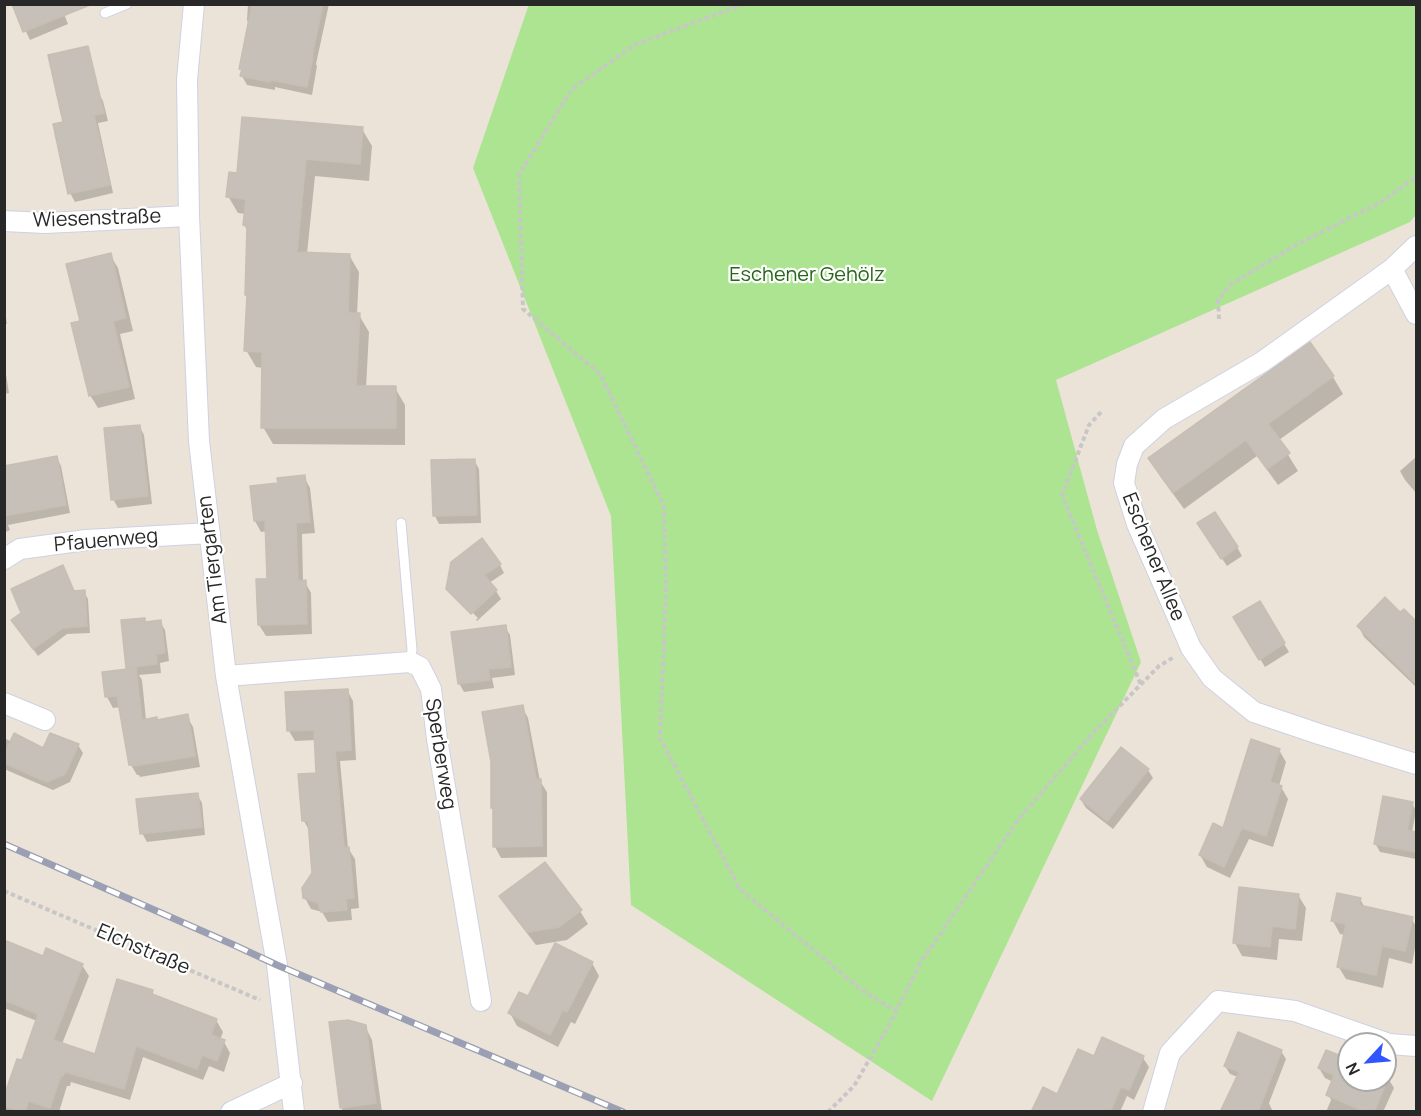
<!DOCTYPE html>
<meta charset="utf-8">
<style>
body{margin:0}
#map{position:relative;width:1421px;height:1116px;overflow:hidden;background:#ebe3d8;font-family:Manrope,sans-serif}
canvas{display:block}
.frame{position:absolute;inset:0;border:6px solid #282828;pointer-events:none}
.north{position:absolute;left:1337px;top:1032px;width:60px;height:60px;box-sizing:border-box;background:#fff;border:2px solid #a9a9a9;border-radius:50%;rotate:244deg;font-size:16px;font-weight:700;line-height:24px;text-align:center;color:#282828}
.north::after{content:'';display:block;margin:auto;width:21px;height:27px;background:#3155ff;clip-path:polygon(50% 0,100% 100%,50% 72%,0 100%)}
</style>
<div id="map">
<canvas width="1421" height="1116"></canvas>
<div class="frame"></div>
<div class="north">N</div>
</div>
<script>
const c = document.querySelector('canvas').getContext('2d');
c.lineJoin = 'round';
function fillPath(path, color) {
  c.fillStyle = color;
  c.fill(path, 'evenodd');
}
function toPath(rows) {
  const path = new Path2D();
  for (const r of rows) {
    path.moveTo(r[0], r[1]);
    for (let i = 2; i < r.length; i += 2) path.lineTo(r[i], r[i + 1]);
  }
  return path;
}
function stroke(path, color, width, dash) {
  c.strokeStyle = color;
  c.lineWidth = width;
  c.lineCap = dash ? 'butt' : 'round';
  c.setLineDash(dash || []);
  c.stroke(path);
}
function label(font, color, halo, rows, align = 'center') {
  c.font = font + ' Manrope,sans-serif';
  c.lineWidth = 4.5;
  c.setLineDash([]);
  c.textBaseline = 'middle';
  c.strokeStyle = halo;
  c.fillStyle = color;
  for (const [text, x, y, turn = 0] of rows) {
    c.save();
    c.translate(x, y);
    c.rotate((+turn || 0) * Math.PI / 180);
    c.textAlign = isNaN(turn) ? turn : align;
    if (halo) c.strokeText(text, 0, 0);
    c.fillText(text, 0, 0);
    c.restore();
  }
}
fillPath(toPath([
 [529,4,1416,5,1416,215,1410,222,1056,380,1097,530,1141,662,932,1101,631,905,611,516,473,168]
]), '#ade492');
fillPath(toPath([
 [13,4,60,4,68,24,30,40],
 [248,4,329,4,316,64,317,66,312,95,275,87,275,90,247,85,242,76,243,72,241,68,249,25,247,20],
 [98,92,103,101,108,121,98,123,113,193,75,202,70,193,65,123],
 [362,129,372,146,369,181,315,176,307,254,349,255,359,272,357,315,359,315,369,332,366,388,395,388,405,405,405,445,273,444,263,427,263,368,256,367,246,350,249,298,247,294,248,231,244,225,246,214,238,213,228,196,238,174],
 [110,255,118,268,133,331,120,334,135,399,98,408,90,395,82,322],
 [4,304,7,324,4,324],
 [1310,344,1333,377,1343,394,1279,440,1298,471,1278,485,1257,456,1184,509,1160,476,1150,459],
 [4,362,9,393,4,394],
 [139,426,144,435,152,504,118,508,113,499],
 [1416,457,1416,493,1405,480,1400,471],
 [57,458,61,466,70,513,8,525,10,530,4,533,4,467],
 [474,460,479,469,481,523,439,524,435,516],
 [304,477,310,488,315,533,302,534,303,582,305,582,311,593,312,634,266,636,259,625,268,580,267,531,261,532,255,521,279,484],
 [1204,532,1237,547,1242,556,1227,566],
 [500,565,504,573,489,583,496,591,501,599,477,621,453,598,476,620,478,618,451,591,451,594,448,589],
 [74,592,84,592,88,599,90,633,67,634,38,656,17,627,23,614],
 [1259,603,1289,652,1265,667,1235,618],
 [1400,614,1415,621,1416,619,1416,687,1364,637,1359,627],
 [144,619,146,623,160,622,165,630,169,661,160,663,161,673,139,675,142,680,146,720,157,721,187,716,193,727,200,767,140,777,139,775,137,775,131,765,121,707,113,708,107,697,104,673,129,670,128,667],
 [505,627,510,635,515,675,492,678,494,688,464,692,459,683],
 [347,690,353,701,356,760,340,761,348,848,355,859,359,908,351,909,352,920,328,922,322,912,311,909,305,898,314,874,310,832,304,821,318,774,316,740,295,741,289,731],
 [522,707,528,718,540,781,547,792,547,857,501,858,495,847,495,812,492,808],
 [4,738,12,742,44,750,78,745,83,753,70,782,53,790,4,769],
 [1279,750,1286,762,1279,786,1281,787,1288,799,1273,847,1249,839,1230,878,1207,867,1200,855,1224,830],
 [1148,770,1153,778,1113,829,1086,808,1081,800],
 [197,794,202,803,205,835,147,842,142,833],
 [1412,803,1416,811,1412,832,1416,833,1416,859,1380,852,1375,843],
 [1298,895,1306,908,1302,941,1279,939,1277,960,1242,956,1235,943],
 [501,897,580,911,588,924,567,940,536,945,509,910],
 [1360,899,1365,908,1412,919,1416,927,1416,943,1412,964,1389,958,1383,988,1346,979,1338,966,1345,935,1340,934,1333,921],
 [4,942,43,958,82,965,89,976,62,1044,96,1056,152,991,155,997,216,1020,223,1032,220,1040,224,1042,230,1053,224,1072,209,1066,203,1080,143,1057,130,1100,71,1082,70,1086,67,1086,59,1112,7,1112,4,1107,4,1100,23,1062,37,1021,4,1008],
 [592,963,599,976,575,1024,571,1022,558,1047,517,1026,510,1013,529,998],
 [365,1026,372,1040,382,1112,344,1112,341,1108],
 [1281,1051,1286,1059,1269,1103,1272,1110,1272,1112,1222,1112,1238,1077,1230,1074,1225,1066],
 [1094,1058,1143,1058,1149,1067,1134,1100,1127,1096,1120,1112,1033,1112,1058,1096],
 [1349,1061,1349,1080,1385,1080,1385,1076,1388,1078,1394,1088,1383,1112,1326,1112,1331,1100,1328,1094,1333,1082,1325,1078,1319,1068]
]), '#0003');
const building = toPath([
 [12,4,90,4,90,5,23,32,12,4],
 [252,4,323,4,312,56,313,56,307,87,271,80,270,82,240,76,242,69,239,69,252,4],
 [88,46,104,113,94,115,110,185,68,194,53,124,63,122,48,55,88,46],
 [242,117,363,127,360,164,306,159,297,252,350,254,348,313,360,313,356,386,396,386,396,428,261,428,262,352,244,351,247,295,245,295,247,226,243,225,246,199,226,197,229,172,237,173,242,117],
 [111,253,126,318,113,321,129,387,89,396,71,323,80,321,66,264,111,253],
 [1310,342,1334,376,1268,424,1290,453,1267,469,1246,440,1173,493,1148,458,1310,342],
 [140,425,148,496,111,500,104,428,140,425],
 [57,456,66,505,4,516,4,466,57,456],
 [475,459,477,515,433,516,431,460,475,459],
 [305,475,310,522,296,523,298,581,306,580,307,624,258,625,256,579,267,579,265,520,254,521,250,486,278,483,277,478,305,475],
 [1215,512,1238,547,1221,559,1197,523,1215,512],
 [482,538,501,564,484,575,497,590,471,614,446,589,451,562,482,538],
 [63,565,74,591,85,590,87,626,63,628,33,649,11,620,21,613,11,589,63,565],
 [1385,597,1400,612,1404,609,1416,621,1416,684,1357,626,1385,597],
 [1260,601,1285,643,1259,660,1233,617,1260,601],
 [145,618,145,622,161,620,165,653,156,654,157,664,126,668,121,620,145,618],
 [506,625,511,667,488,669,490,680,458,684,451,632,506,625],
 [136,668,142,720,157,717,157,720,188,714,195,756,133,766,132,765,129,765,117,696,105,697,102,672,136,668],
 [348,689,351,750,335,751,344,847,349,847,354,898,346,899,347,910,321,912,318,903,303,898,302,888,312,873,308,821,302,821,298,774,316,773,314,730,287,731,285,692,348,689],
 [523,705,536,779,541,779,542,846,493,847,493,808,491,808,491,762,482,712,523,705],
 [14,733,43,748,50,733,79,744,65,774,47,782,4,763,4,755,14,733],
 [1251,739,1280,749,1270,782,1282,786,1266,836,1242,828,1224,867,1199,855,1213,823,1223,828,1251,739],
 [1121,747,1149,769,1107,821,1080,799,1121,747],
 [198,793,202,827,140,834,136,799,198,793],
 [1383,796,1413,802,1407,830,1416,832,1416,852,1374,844,1383,796],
 [545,862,582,910,559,927,527,932,499,896,545,862],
 [1239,887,1299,894,1295,929,1272,926,1270,947,1233,943,1239,887],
 [1337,893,1361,898,1359,905,1413,917,1405,951,1382,946,1376,975,1337,967,1346,924,1331,921,1337,893],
 [4,940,43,956,46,948,83,964,53,1040,95,1054,117,979,153,990,152,994,217,1019,211,1035,225,1040,217,1061,202,1055,197,1069,136,1046,124,1089,65,1072,63,1076,61,1075,50,1108,28,1101,25,1112,4,1106,4,1096,17,1059,22,1060,38,1014,4,1000,4,940],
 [555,943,593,962,567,1012,563,1010,550,1035,508,1013,519,992,528,996,555,943],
 [348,1020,366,1025,376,1103,340,1108,329,1022,348,1020],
 [1238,1032,1282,1050,1258,1112,1220,1112,1239,1072,1224,1066,1238,1032],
 [1102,1037,1144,1056,1129,1090,1121,1087,1110,1112,1031,1112,1043,1087,1057,1094,1078,1049,1094,1056,1102,1037],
 [1326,1050,1349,1059,1349,1080,1385,1080,1385,1075,1389,1076,1374,1112,1366,1112,1326,1095,1334,1075,1318,1068,1326,1050]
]);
fillPath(building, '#c6c0b8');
stroke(building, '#c6bfb2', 1.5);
const lane = toPath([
 [105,13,127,4],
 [401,523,412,650,410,662]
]);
const street = toPath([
 [194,4,187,80,189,216,199,441,226,676,277,965,294,1112],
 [4,221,45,223,189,216],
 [1416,246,1392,269,1262,362,1164,419,1134,446,1127,464,1124,483,1137,524,1191,648,1212,678,1254,712,1319,734,1416,764],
 [1392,269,1416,314],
 [4,559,20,549,86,540,210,533],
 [226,676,410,662,420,667,431,689,437,739,481,1001],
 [4,703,45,720],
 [231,1112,292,1083],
 [1153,1112,1170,1053,1218,1001,1295,1011,1389,1044,1416,1046]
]);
stroke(lane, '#ced1e2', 11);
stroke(street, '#ced1e2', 22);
stroke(toPath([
 [744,4,636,44,571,90,519,175,523,309,600,374,664,506,666,590,660,738,740,889,863,991,896,1011],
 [1219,319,1218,300,1231,284,1298,244,1381,202,1416,177],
 [1101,412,1089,425,1062,495,1141,685],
 [4,891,260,1000],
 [828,1112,854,1086,888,1027,921,962,1018,820,1093,733,1159,666,1174,657]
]), '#c7c7c7', 4, [4.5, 3]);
stroke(lane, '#fff', 9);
stroke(street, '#fff', 20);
const rail = toPath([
 [4,844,234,945,277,965,623,1112]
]);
stroke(rail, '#9b9fb3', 7);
stroke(rail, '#fff', 4.5, [14]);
label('20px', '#282828', '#fff', [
 ["Wiesenstraße",97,219,-2],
 ["Pfauenweg",106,541,-5],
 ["Eschener Allee",1153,557,68],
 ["Am Tiergarten",213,560,-97],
 ["Sperberweg",440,754,81],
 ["Elchstraße",143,950,23]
]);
label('20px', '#266617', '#fff', [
 ["Eschener Gehölz",807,275]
]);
</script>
